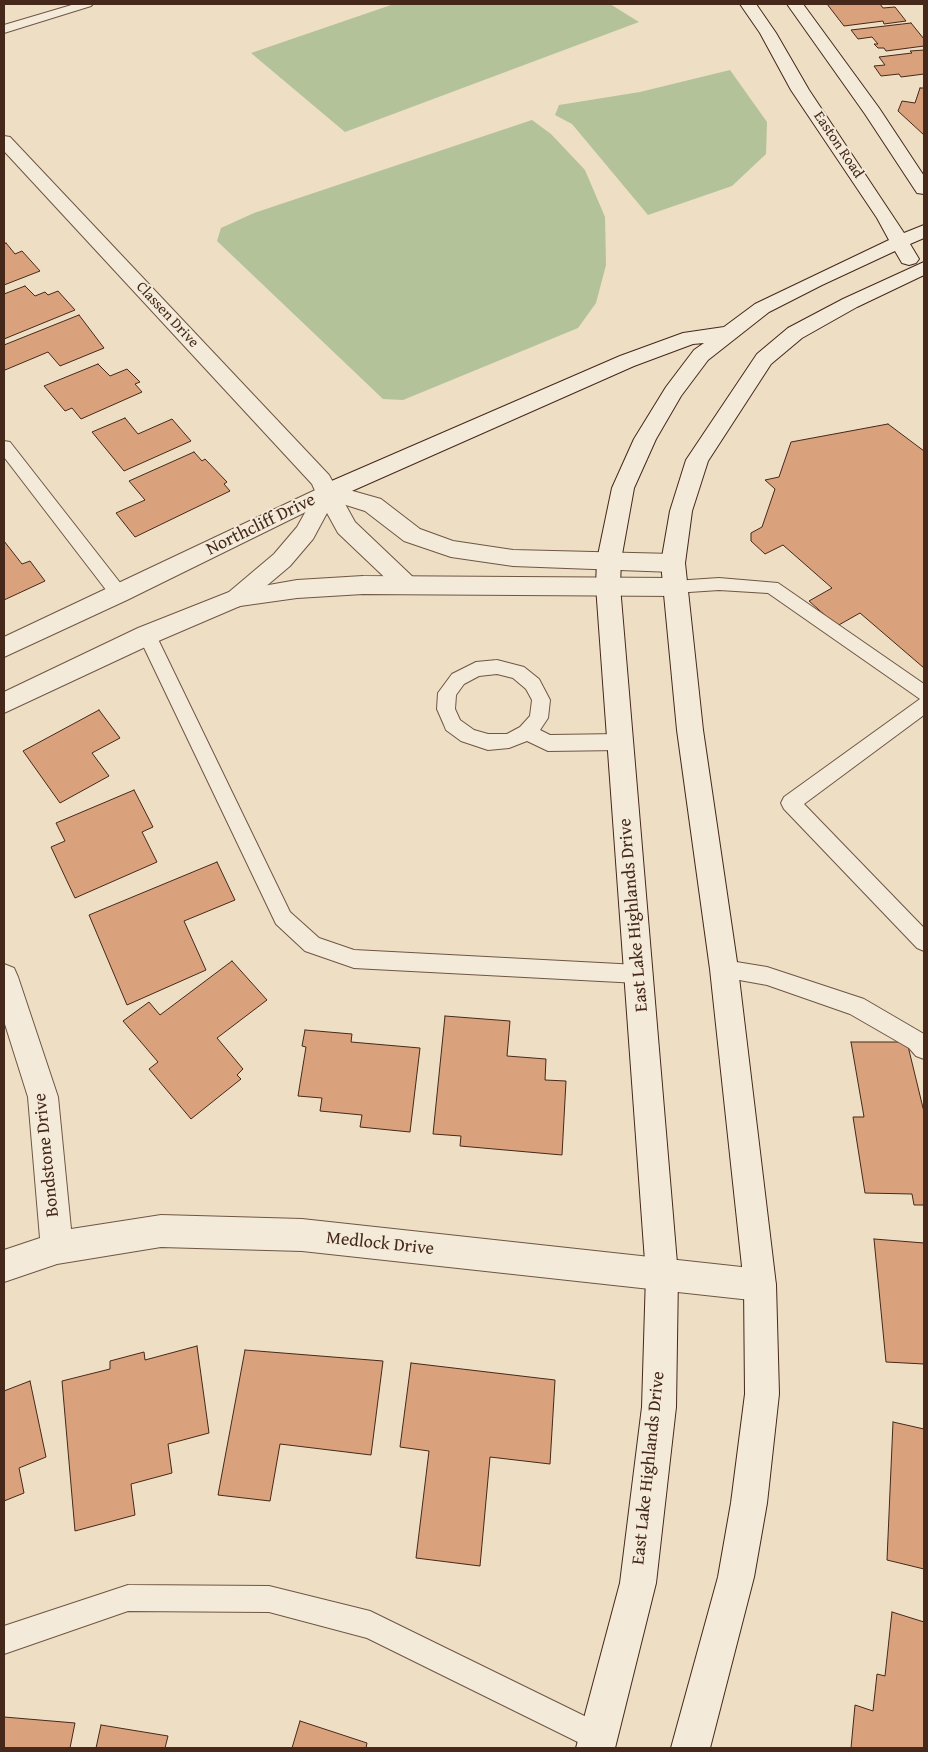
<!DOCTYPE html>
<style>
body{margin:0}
#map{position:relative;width:928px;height:1752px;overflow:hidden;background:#eddec4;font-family:"Gentium Book Plus",serif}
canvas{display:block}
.frame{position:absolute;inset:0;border:5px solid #45281a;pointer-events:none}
</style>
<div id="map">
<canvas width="928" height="1752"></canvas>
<div class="frame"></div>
</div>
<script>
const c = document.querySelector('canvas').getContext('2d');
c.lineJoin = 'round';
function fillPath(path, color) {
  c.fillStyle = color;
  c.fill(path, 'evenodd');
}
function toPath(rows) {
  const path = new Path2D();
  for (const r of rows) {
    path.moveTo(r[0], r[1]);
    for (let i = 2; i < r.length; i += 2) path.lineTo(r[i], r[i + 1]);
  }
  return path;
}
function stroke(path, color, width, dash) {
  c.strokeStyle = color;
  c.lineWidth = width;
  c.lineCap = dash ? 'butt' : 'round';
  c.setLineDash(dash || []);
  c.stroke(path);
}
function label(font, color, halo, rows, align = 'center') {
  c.font = font + ' "Gentium Book Plus",serif';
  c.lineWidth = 4;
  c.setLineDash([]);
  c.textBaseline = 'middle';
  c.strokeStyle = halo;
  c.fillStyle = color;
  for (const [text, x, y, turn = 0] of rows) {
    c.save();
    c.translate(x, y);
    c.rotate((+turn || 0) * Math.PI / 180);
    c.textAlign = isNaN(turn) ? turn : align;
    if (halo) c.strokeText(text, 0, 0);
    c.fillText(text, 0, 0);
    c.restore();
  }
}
fillPath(toPath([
 [394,4,610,4,639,22,345,132,251,53],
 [730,70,767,122,766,154,732,186,648,215,572,124,555,115,559,105,640,92],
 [532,120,551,134,585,170,605,217,606,265,596,303,578,328,403,400,383,399,217,241,221,228,254,213]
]), '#b3c299');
const building = toPath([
 [827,4,880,4,883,8,895,7,906,21,884,24,883,21,844,26,827,4],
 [911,23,924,39,924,46,886,51,884,48,878,48,874,44,878,44,872,37,858,39,851,30,911,23],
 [924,50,924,74,901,77,899,74,881,76,874,66,885,65,879,57,912,53,910,51,924,50],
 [920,88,924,88,924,135,898,111,902,101,915,103,920,88],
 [6,243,15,254,22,251,40,271,4,285,4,244,6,243],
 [25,286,35,296,45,292,48,295,58,291,75,310,4,339,4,294,25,286],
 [79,315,104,348,60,366,48,352,5,370,4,368,4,345,79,315],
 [98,364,110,376,127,369,140,382,135,384,142,392,81,419,72,408,65,411,44,386,98,364],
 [125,418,138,434,172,419,191,441,124,471,92,432,125,418],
 [888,424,924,451,924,668,860,613,837,626,809,601,832,588,783,545,765,554,751,541,751,533,762,527,775,489,765,480,779,477,791,442,888,424],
 [194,452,202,461,205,459,227,482,224,484,230,491,135,537,116,513,145,500,129,481,194,452],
 [4,541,22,564,30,561,45,581,4,600,4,541],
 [99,710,120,738,92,753,109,776,60,803,23,751,99,710],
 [134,790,153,827,142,832,157,862,75,898,51,847,65,841,56,823,134,790],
 [217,862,235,900,184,921,206,970,127,1005,89,915,217,862],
 [232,961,267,1000,217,1038,243,1069,237,1075,241,1079,191,1119,149,1069,158,1062,123,1021,149,1002,160,1015,232,961],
 [445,1016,510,1021,507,1056,546,1059,545,1080,566,1081,562,1155,460,1146,461,1136,433,1134,445,1016],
 [305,1030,352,1034,351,1042,420,1048,410,1132,360,1127,362,1115,320,1111,322,1098,298,1096,306,1047,302,1046,305,1030],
 [851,1042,907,1042,924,1112,924,1205,914,1205,912,1194,865,1193,853,1117,864,1117,851,1042],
 [874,1239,924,1243,924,1364,886,1362,874,1239],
 [197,1346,209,1433,168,1444,172,1473,131,1484,135,1515,75,1531,62,1381,110,1369,110,1361,144,1352,145,1360,197,1346],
 [245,1350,383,1361,371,1455,280,1444,270,1501,218,1495,245,1350],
 [411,1363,555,1380,550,1464,490,1457,480,1566,416,1558,429,1451,400,1447,411,1363],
 [30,1381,46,1457,19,1468,24,1493,4,1501,4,1391,30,1381],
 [893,1422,924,1429,924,1569,887,1560,893,1422],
 [892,1612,924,1622,924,1748,851,1748,855,1705,873,1711,877,1674,885,1676,892,1612],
 [4,1717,75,1723,70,1748,4,1748,4,1717],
 [300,1721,367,1743,366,1748,292,1748,300,1721],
 [101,1725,168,1736,165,1748,96,1748,101,1725]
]);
fillPath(building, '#daa27c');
stroke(building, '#45281a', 1);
const service = toPath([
 [75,4,93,4,91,6,4,33,4,25,75,4],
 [4,441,10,442,125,589,128,594,125,599,119,600,113,599,4,457,4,441],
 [719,578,778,583,924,684,924,715,804,804,924,928,924,951,917,948,784,809,781,803,784,797,920,699,768,593,719,590,674,593,668,591,665,587,668,583,674,581,719,578],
 [147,628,153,630,156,635,290,912,319,938,354,950,638,965,645,967,648,974,645,981,638,983,354,968,305,951,276,924,138,635,141,630,147,628],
 [497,660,524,667,539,679,550,700,548,718,540,730,550,735,620,734,627,737,629,742,627,747,620,750,548,751,527,741,509,748,488,750,461,741,446,730,444,725,437,709,438,693,452,674,476,662,497,660],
 [497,674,513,678,526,689,532,700,530,716,520,727,507,734,488,734,474,730,460,720,455,709,456,695,464,684,479,676,497,674],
 [724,960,767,967,864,999,924,1034,924,1059,916,1056,909,1048,850,1014,767,985,717,976,714,969,717,962,724,960],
 [128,1585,269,1586,370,1611,609,1728,613,1738,609,1748,590,1748,367,1638,269,1612,128,1611,4,1654,4,1626,128,1585]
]);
const minor = toPath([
 [4,136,10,137,329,475,355,522,415,579,419,585,415,591,407,594,399,591,338,533,327,513,313,539,290,566,245,604,237,607,229,604,225,598,229,592,274,554,297,527,316,493,312,484,4,151,4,136],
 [4,964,14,968,18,977,58,1097,71,1229,161,1215,302,1219,760,1269,772,1273,776,1285,772,1297,760,1301,302,1251,161,1247,57,1264,4,1282,4,1250,40,1238,28,1097,4,1021,4,964]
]);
const tertiary = toPath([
 [328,484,381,499,420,529,453,541,513,550,673,554,681,557,685,563,681,569,673,572,513,566,451,557,404,541,365,511,330,500,127,600,4,657,4,637,328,484],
 [363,576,674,578,682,581,686,587,682,593,674,596,363,594,297,598,240,606,156,642,4,713,4,692,138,628,229,592,297,580,363,576]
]);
const secondary = toPath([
 [740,4,756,4,776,33,809,90,904,233,924,225,924,238,910,244,919,259,916,263,909,265,902,263,895,251,822,285,769,312,708,360,681,396,656,439,634,488,621,560,620,586,678,1275,676,1407,656,1583,615,1748,576,1748,620,1583,642,1407,646,1275,596,586,597,560,612,488,634,439,666,387,694,350,704,343,693,344,634,366,336,498,328,500,320,498,317,492,320,486,620,356,683,333,724,327,755,304,889,240,877,218,791,90,760,33,740,4],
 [787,4,803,4,879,108,924,176,924,194,917,193,865,114,787,4],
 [924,262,924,275,857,307,802,338,771,364,708,461,692,511,685,563,703,730,738,969,776,1285,779,1394,767,1503,754,1577,710,1748,671,1748,718,1577,731,1503,745,1394,744,1285,710,969,677,730,661,563,670,511,686,460,757,354,788,328,843,299,924,262]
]);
stroke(service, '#6f5644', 2);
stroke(minor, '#6f5644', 2);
stroke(tertiary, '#6f5644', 2);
stroke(secondary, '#45281a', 2);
fillPath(service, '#f3ead9');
fillPath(minor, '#f3ead9');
fillPath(tertiary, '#f3ead9');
fillPath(secondary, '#f3ead9');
label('15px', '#45281a', '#f3ead9', [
 ["Easton Road",838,145,56],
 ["Classen Drive",167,315,47]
]);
label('18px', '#45281a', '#f3ead9', [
 ["Northcliff Drive",261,525,-26],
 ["East Lake Highlands Drive",634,915,-95],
 ["Bondstone Drive",47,1155,-96],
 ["Medlock Drive",380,1244,6],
 ["East Lake Highlands Drive",649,1468,-84]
]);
</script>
